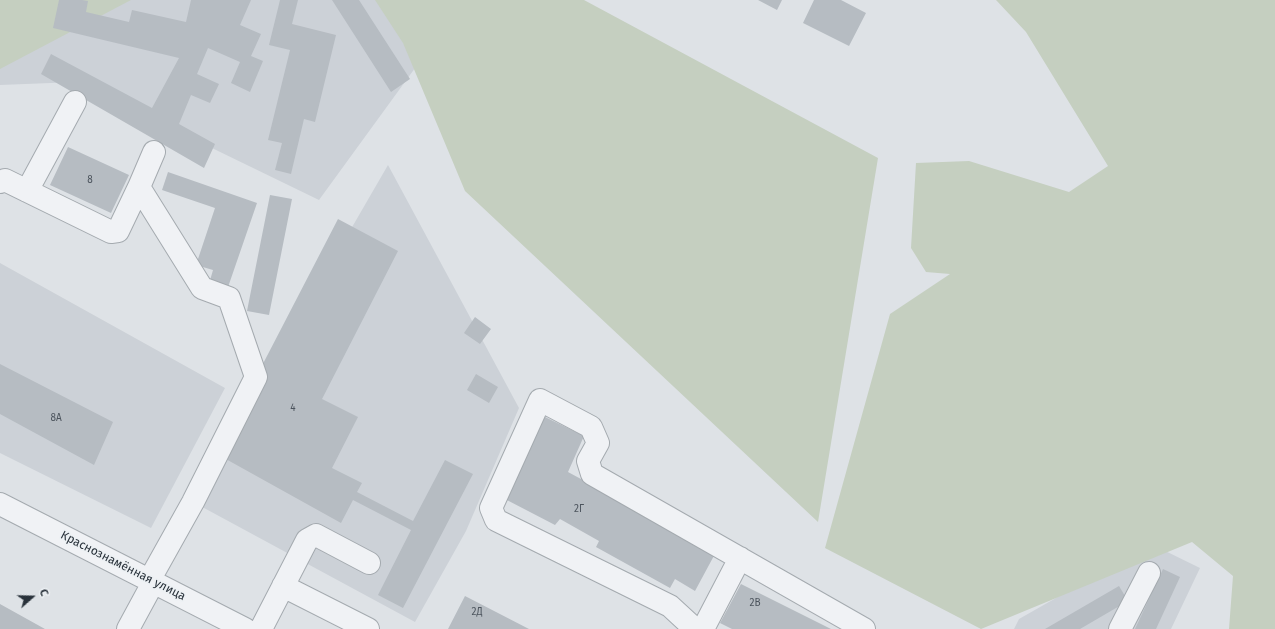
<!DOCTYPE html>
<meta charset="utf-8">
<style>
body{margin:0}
#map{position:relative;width:1275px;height:629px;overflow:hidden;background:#dee2e6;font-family:"Fira Sans",sans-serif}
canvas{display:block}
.north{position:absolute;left:12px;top:577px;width:40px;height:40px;-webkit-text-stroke:3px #edf1f4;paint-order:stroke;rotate:70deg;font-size:11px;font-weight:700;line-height:16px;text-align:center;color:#29323b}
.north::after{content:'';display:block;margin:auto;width:14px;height:18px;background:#29323b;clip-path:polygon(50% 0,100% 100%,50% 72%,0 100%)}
</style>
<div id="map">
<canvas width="1275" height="629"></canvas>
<div class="north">С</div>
</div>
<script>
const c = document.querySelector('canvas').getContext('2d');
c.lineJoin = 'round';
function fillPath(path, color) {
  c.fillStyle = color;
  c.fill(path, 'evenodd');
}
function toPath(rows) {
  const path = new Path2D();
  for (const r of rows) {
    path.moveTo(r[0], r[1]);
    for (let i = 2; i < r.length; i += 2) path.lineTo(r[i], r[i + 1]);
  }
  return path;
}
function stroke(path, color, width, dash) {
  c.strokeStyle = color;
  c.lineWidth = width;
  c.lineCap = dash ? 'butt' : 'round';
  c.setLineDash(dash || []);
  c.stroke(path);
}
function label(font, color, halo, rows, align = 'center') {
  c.font = font + ' "Fira Sans",sans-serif';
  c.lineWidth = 3.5;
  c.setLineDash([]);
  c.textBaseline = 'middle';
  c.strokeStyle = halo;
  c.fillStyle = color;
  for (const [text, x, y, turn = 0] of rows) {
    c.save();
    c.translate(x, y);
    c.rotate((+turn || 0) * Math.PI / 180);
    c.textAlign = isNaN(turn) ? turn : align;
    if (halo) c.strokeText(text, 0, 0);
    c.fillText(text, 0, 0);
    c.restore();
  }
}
fillPath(toPath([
 [0,0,410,0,434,42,319,200,76,82,0,85],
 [388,165,519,408,466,531,415,622,193,502],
 [0,263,225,388,151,528,0,453],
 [1151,544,1200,568,1171,629,1014,629,1019,619]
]), '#ccd1d7');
fillPath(toPath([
 [0,0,131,0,0,69],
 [375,0,584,0,878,158,818,522,465,191,403,43],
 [996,0,1275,0,1275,629,1229,629,1233,576,1192,542,981,629,825,548,890,314,950,274,926,272,911,248,916,163,969,161,1069,192,1108,166,1026,32]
]), '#c5cfc0');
fillPath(toPath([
 [59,0,82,0,88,1,86,12,129,22,132,10,186,22,191,0,251,0,240,25,261,34,251,56,263,61,250,92,231,83,240,62,208,48,197,74,219,84,210,103,191,95,179,124,215,144,204,168,41,74,51,54,152,108,179,58,53,28],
 [280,0,298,0,292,24,336,35,315,122,304,119,291,174,275,170,282,143,268,140,290,50,269,45],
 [332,0,359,0,410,79,391,92],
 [758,0,782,0,777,10],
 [814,0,841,0,866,13,849,46,803,23],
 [68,147,129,175,111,213,50,185],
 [168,172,257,203,227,290,209,284,213,270,196,265,215,208,162,190],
 [270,195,292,199,269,315,247,311],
 [338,219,398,251,322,399,358,417,332,468,362,483,357,492,413,521,445,460,473,474,403,608,378,595,411,530,353,500,341,523,224,458,253,383],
 [475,317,491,329,480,344,464,333],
 [0,364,113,422,94,465,0,414],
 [476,374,498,387,489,403,467,390],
 [545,417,584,436,568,472,716,552,695,591,675,579,670,588,596,547,599,541,560,519,555,525,503,498],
 [1163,569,1180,577,1156,629,1135,629],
 [741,584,831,629,732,629,720,623],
 [1119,586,1128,601,1080,629,1045,629],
 [465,596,529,629,448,629],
 [0,604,45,629,0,629]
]), '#b6bcc2');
const minor = toPath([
 [0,182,5,180,111,232,118,231,139,187],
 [27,191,75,102],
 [0,504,245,629],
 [150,579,193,502,256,377,229,298,202,288,139,187,154,152],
 [283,586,368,629],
 [128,629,154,581],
 [261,629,307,540,316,535,369,563],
 [695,629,670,606,496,520,491,508,540,400,591,427,598,443,588,461,592,474,864,629],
 [703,629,740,558],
 [1120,629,1149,573]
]);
stroke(minor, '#a4aaaf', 24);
stroke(minor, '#f0f2f5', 22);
label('10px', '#4c545d', null, [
 ["8",90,180],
 ["4",293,408],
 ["8А",56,418],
 ["2Г",579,509],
 ["2В",755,603],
 ["2Д",477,612]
]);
label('12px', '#29323b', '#edf1f4', [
 ["Краснознамённая улица",123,566,27]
]);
</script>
